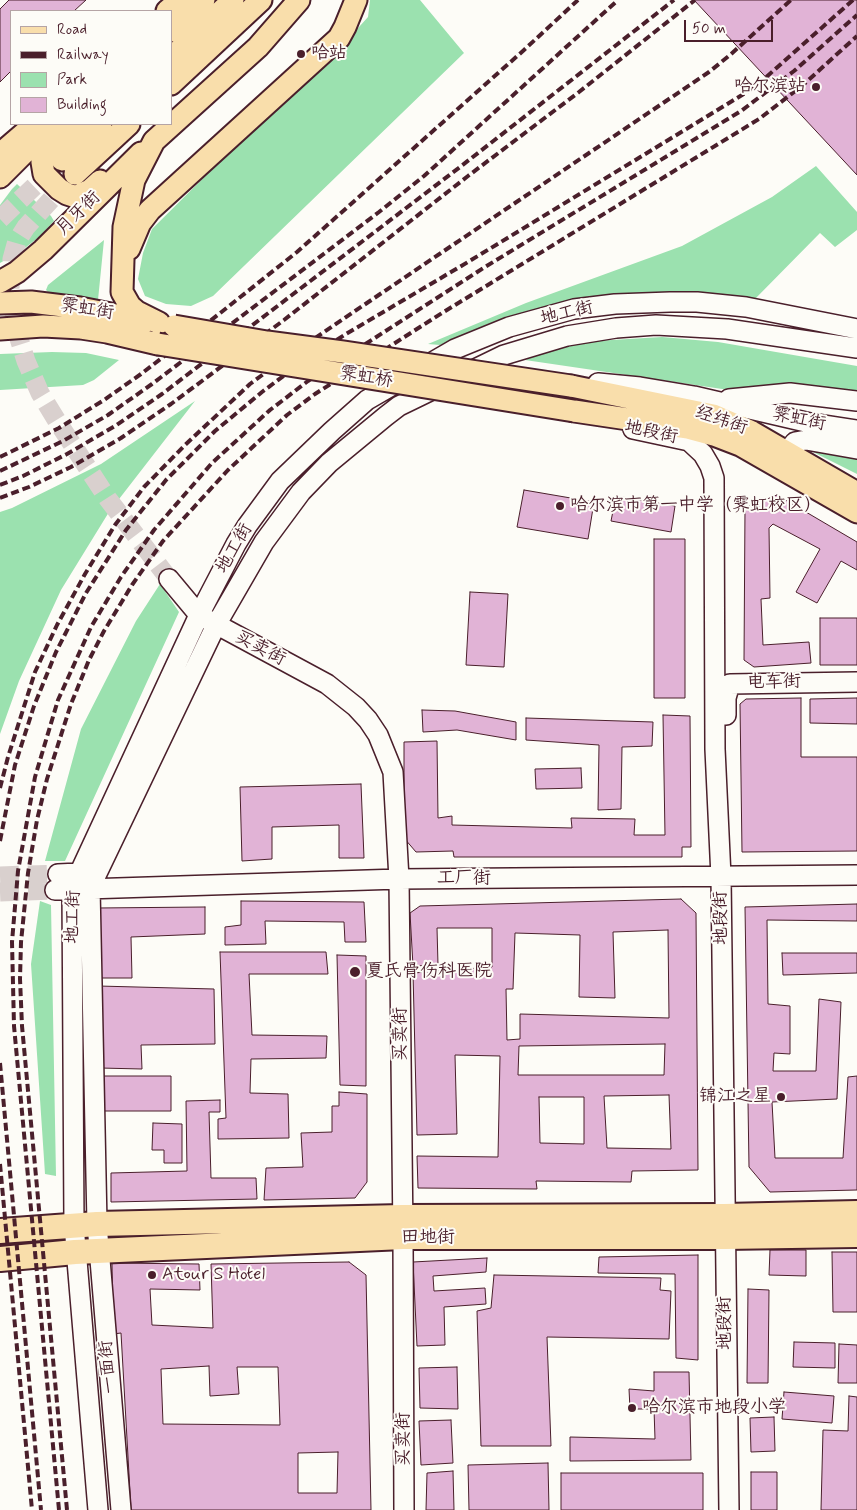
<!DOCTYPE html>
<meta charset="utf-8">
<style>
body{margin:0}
#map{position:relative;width:857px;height:1510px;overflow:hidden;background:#fdfcf7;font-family:Mynerve,sans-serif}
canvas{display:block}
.legend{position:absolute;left:10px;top:10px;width:162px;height:115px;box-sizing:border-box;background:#fdfcf7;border:1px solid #b5a4a5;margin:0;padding:6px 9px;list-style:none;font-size:15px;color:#4a1f2b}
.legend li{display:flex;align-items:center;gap:10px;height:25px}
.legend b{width:25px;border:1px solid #b5a4a5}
.scale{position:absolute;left:684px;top:20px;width:89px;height:22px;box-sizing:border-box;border:2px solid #4a1f2b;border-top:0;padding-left:6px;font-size:15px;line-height:18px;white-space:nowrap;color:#4a1f2b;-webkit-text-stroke:4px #fdfcf7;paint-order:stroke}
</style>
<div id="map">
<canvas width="857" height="1510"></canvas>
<ul class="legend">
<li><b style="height:6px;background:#f9deab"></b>Road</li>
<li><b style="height:6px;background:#4a1f2b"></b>Railway</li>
<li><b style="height:14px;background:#9be1af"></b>Park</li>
<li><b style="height:14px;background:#e1b3d6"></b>Building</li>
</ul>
<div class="scale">50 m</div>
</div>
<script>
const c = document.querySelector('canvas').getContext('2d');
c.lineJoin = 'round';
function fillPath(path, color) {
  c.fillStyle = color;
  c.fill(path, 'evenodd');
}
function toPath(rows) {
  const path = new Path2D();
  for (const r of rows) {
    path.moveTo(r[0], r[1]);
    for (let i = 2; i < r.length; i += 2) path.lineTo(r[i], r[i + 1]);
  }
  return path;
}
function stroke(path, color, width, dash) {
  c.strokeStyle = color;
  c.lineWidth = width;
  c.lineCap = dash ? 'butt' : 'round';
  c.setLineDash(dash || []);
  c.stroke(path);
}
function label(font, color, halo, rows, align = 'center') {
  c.font = font + ' Mynerve,"LXGW WenKai TC",sans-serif';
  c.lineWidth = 4;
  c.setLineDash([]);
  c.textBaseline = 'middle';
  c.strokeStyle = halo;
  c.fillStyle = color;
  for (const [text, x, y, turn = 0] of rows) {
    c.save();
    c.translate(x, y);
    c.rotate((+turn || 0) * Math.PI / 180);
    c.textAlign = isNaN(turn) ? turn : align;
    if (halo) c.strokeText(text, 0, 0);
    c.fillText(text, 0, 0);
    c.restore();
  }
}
fillPath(toPath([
 [370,0,420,0,464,53,213,296,191,306,166,304,145,296,138,279,143,253,152,229,283,99,332,57,368,17],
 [816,166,857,212,857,230,835,247,820,233,753,301,518,316,440,345,428,344,526,303,682,246,772,197],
 [17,184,51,216,54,221,39,237,21,251,0,263,0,205,12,189],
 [104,240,98,300,49,293,46,290,48,285],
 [662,337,718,342,857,366,857,396,729,390,525,360,555,349,595,341],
 [52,352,86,353,119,360,94,380,83,385,0,390,0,354],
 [195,401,109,512,61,590,19,681,0,734,0,512,12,508,101,464],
 [811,451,857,458,857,474],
 [160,584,179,612,65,861,45,861,81,729,136,621],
 [40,901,51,905,56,1176,45,1174,31,964]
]), '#9be1af');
const building = toPath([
 [9,0,86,0,74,11,11,11,11,71,0,82,0,9,9,0],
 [694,0,857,0,857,175,694,0],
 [524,490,594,502,588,539,517,527,524,490],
 [777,495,857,542,857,570,841,561,817,603,796,592,820,549,773,524,769,528,770,598,761,599,763,645,809,642,811,663,754,667,744,660,745,508,777,495],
 [616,496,675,506,671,532,611,521,616,496],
 [654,539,685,539,685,698,654,698,654,539],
 [470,592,508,594,504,667,466,665,470,592],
 [820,618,857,618,857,665,820,665,820,618],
 [801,698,801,757,857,757,857,851,742,852,740,704,746,699,801,698],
 [857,698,857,724,810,723,810,699,857,698],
 [422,710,455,711,516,722,516,740,457,730,423,732,422,710],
 [663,715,690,716,691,847,682,847,682,857,454,857,453,851,416,852,404,838,404,742,437,741,438,818,452,816,452,825,572,828,571,818,635,819,634,835,665,835,663,715],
 [526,718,653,722,652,746,622,747,621,809,598,810,599,745,526,740,526,718],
 [581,768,582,788,536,789,535,769,581,768],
 [361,784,364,858,339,858,339,825,272,827,272,859,242,861,240,787,361,784],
 [681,899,696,913,698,1170,632,1171,631,1182,536,1181,537,1189,418,1188,417,1156,498,1157,500,1056,455,1055,457,1134,417,1135,413,973,492,967,492,928,437,928,438,965,413,966,410,913,420,906,681,899],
 [668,930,669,1018,520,1014,520,1039,507,1040,506,989,513,989,515,933,580,935,579,997,615,998,613,932,668,930],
 [665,1044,664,1075,518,1075,519,1046,665,1044],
 [669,1095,671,1149,607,1148,604,1096,669,1095],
 [539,1097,584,1097,584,1144,540,1143,539,1097],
 [241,901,364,902,366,942,345,942,344,922,265,921,266,944,225,945,225,927,241,925,241,901],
 [857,904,857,921,767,920,768,1004,790,1006,790,1054,774,1053,773,1071,816,1071,819,999,841,1002,837,1099,772,1102,775,1158,843,1158,848,1077,857,1076,857,1190,770,1192,749,1167,745,907,857,904],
 [205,907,205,934,131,937,132,978,100,978,97,908,205,907],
 [220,952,326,952,328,974,249,974,252,1035,327,1036,326,1058,251,1059,250,1093,288,1094,289,1138,218,1139,218,1119,226,1118,220,952],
 [782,953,857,953,857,973,783,975,782,953],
 [337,955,366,956,366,1086,340,1085,337,955],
 [98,986,214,989,215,1044,141,1045,142,1069,100,1068,98,986],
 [102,1076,171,1076,171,1111,102,1111,102,1076],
 [339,1092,367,1094,367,1182,355,1198,264,1200,266,1168,303,1167,301,1133,332,1132,332,1106,339,1106,339,1092],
 [220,1100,220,1112,209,1112,211,1178,256,1178,257,1199,111,1202,111,1173,187,1171,186,1101,220,1100],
 [153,1123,182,1124,182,1163,164,1163,164,1150,152,1150,153,1123],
 [770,1250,806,1250,806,1276,769,1275,770,1250],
 [832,1252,857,1252,857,1312,833,1312,832,1252],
 [698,1255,698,1360,676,1358,675,1274,598,1273,599,1257,698,1255],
 [487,1258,486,1272,433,1276,434,1291,485,1288,486,1304,444,1307,445,1345,417,1346,413,1262,487,1258],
 [349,1262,366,1275,371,1510,131,1510,121,1333,113,1334,112,1263,199,1264,200,1290,150,1289,152,1325,213,1328,211,1264,349,1262],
 [209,1366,210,1396,239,1394,237,1367,278,1367,280,1425,163,1424,161,1369,209,1366],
 [338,1452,337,1493,298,1493,298,1453,338,1452],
 [494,1275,661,1278,660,1290,671,1291,669,1339,547,1337,551,1446,481,1446,477,1311,491,1308,494,1275],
 [748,1289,769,1290,768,1383,747,1383,748,1289],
 [794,1342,835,1343,835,1368,793,1367,794,1342],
 [839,1344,857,1345,857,1383,838,1383,839,1344],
 [457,1367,458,1409,420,1408,419,1368,457,1367],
 [654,1372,689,1372,691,1460,570,1461,570,1437,655,1439,654,1409,630,1409,629,1389,654,1391,654,1372],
 [784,1392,834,1396,832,1423,782,1419,784,1392],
 [849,1396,857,1397,857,1510,821,1510,823,1430,848,1431,849,1396],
 [774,1417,775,1451,751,1452,750,1418,774,1417],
 [451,1420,453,1463,421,1465,419,1421,451,1420],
 [548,1463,549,1510,469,1510,468,1465,548,1463],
 [453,1471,454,1510,426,1510,427,1473,453,1471],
 [751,1472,777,1472,777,1510,751,1510,751,1472],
 [561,1473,703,1473,703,1510,561,1510,561,1473]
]);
fillPath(building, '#e1b3d6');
stroke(building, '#4a1f2b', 1);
stroke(toPath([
 [70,179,26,227,17,241,12,259,10,288,17,332,26,361,40,393,57,421,108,499,169,579],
 [0,219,56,166],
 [0,876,58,874],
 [0,892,55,890]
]), '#d9d0ce', 19, [19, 9]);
const secondary = toPath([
 [598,383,640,387,694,396,810,423,857,430],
 [729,399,790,393,857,401],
 [633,429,689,441,703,454,710,466,714,478,715,749,721,877,729,1510],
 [795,457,791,447,795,442,806,440,857,449],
 [169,579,199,615,327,684,356,707,368,720,378,735,393,772,399,879,403,1237,404,1510],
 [726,715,726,698,730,684,857,682],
 [58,874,79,873,85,881],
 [55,890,399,879,857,875],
 [98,1510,74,1225,72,889,199,615,236,544,247,526,280,481,332,431,367,400,455,349,509,327,574,309,615,304,670,302,697,302,746,307,857,329],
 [121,1510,97,1224,90,888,216,625,264,542,301,492,329,463,386,416,399,406,504,355,567,336,616,328,656,325,727,329,857,348]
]);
const primary = toPath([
 [167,11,180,0],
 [171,31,204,0],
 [171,58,233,0],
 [171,84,261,0],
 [75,124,46,152,42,162,44,174,59,189,67,194,73,196,79,195,90,190,100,181],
 [0,154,35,124],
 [62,160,101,124],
 [75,174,129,124],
 [0,177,53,124],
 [129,249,140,223,150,210,339,38,345,27,356,0],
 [0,282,17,272,43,250,141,153],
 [0,303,31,302,80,308,147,321],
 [159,323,137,312,130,306,122,292,124,227,134,180,154,141,258,47,299,0],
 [0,329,43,326,81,328,107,332,158,344],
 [571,386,713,415,752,432,857,493],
 [574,411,688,428,714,435,740,445,857,512]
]);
const highway = toPath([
 [0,1231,97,1224,402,1217,724,1216,857,1213],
 [0,1259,75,1252,403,1237,725,1237,857,1235]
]);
stroke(secondary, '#4a1f2b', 22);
stroke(primary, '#4a1f2b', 25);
stroke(highway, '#4a1f2b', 28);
stroke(secondary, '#fdfcf7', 19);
stroke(primary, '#f9deab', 21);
stroke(highway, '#f9deab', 24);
stroke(toPath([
 [0,457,59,428,104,400,141,374,219,314,297,252,524,50,578,0],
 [0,471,63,441,108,415,152,384,379,212,424,176,618,0],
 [0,485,23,476,67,454,115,426,162,394,460,167,674,0],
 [0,498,29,487,71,467,121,438,171,404,284,320,468,176,579,92,695,0],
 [0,788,8,757,35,672,57,625,85,574,115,525,144,487,185,445,250,384,284,359,709,72,730,55,791,0],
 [0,841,15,765,34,706,56,652,86,593,126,530,166,480,215,431,262,392,298,365,346,334,468,262,747,92,764,79,853,0],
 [0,1063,41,1510],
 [0,1164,32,1510],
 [59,1510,14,1026,12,942,18,871,35,777,58,700,91,627,121,577,154,530,212,463,270,410,308,381,485,267,741,111,794,71,857,15],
 [67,1510,22,1026,20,979,21,942,28,873,37,820,47,779,71,704,89,660,104,631,132,585,163,541,228,470,287,415,315,394,442,313,759,119,803,85,857,36]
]), '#4a1f2b', 4, [8, 4]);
const primaryBridge = toPath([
 [174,326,267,342,343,352,571,386],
 [158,344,574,411]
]);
stroke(primaryBridge, '#4a1f2b', 25, []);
stroke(primaryBridge, '#f9deab', 21);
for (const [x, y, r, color] of [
 [301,54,5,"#4a1f2b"],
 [816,87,5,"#4a1f2b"],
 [560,506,5,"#4a1f2b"],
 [355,972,6,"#4a1f2b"],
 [781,1097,5,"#4a1f2b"],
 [152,1275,5,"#4a1f2b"],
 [632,1408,5,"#4a1f2b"]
]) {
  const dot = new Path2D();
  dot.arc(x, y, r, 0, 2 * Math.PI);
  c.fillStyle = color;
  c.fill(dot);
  stroke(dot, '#fdfcf7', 2);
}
label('18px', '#4a1f2b', '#fdfcf7', [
 ["哈站",311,54],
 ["哈尔滨站",806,87,"right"],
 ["哈尔滨市第一中学（霁虹校区）",570,506],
 ["夏氏骨伤科医院",366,972],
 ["锦江之星",771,1097,"right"],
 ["Atour S Hotel",162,1275],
 ["哈尔滨市地段小学",642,1408]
], 'left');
label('18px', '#4a1f2b', '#fdfcf7', [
 ["月牙街",79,214,-45],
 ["霁虹街",87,310,9],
 ["地工街",567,314,-13],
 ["霁虹桥",366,378,9],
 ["霁虹街",799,420,12],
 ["经纬街",721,421,19],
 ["地段街",651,433,12],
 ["地工街",235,549,-60],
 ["买卖街",260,649,28],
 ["电车街",774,683,-1],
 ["工厂街",464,879],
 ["地工街",74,917,-88],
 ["地段街",722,918,-91],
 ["买卖街",401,1034,-90],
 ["田地街",428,1238],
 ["地段街",726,1323,-91],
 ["一面街",109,1367,-95],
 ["买卖街",404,1439,-90]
]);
</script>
